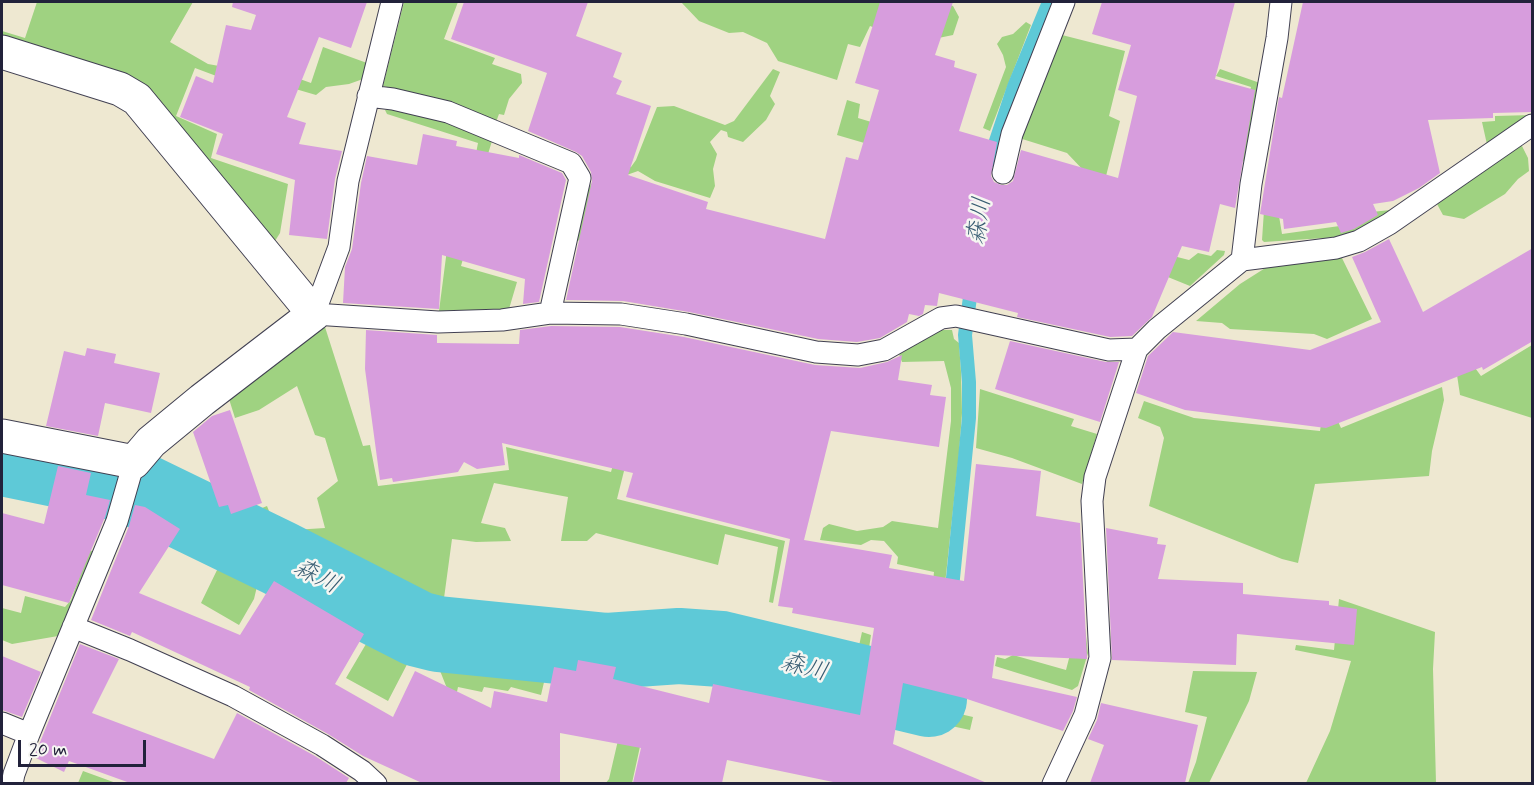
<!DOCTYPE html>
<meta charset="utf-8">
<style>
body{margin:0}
#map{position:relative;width:1534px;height:785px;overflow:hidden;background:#eee8d1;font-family:Mynerve,sans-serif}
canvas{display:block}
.frame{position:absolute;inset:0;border:3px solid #22223b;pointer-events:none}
.scale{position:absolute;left:18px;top:740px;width:128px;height:27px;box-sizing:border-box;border:3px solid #22223b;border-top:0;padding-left:8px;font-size:18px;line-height:21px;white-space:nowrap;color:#22223b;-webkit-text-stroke:4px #f6f6f2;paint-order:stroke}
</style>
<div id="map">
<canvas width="1534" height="785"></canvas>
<div class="frame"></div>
<div class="scale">20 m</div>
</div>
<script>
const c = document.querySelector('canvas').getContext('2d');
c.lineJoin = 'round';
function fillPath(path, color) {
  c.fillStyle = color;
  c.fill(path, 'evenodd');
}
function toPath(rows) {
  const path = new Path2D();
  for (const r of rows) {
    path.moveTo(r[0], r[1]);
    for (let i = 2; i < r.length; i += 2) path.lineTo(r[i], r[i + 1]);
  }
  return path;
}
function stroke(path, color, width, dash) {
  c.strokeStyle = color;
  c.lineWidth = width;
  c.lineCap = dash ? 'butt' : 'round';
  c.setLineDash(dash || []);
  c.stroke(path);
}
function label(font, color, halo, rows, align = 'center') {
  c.font = font + ' Mynerve,"Klee One",sans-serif';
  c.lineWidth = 5;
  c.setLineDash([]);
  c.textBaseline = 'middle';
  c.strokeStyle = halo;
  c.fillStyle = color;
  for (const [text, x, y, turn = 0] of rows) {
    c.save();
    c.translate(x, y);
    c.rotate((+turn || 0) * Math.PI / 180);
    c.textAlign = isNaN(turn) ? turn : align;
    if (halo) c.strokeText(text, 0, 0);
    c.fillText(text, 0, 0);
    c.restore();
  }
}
fillPath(toPath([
 [37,2,193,2,170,42,208,64,280,77,283,73,311,83,323,47,367,63,363,79,349,84,326,87,316,95,275,83,235,83,195,68,176,116,217,134,211,158,288,184,280,233,275,241,133,79,2,37,2,31,25,38],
 [404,2,458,2,444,39,495,58,492,64,521,74,522,83,509,99,504,115,499,114,496,122,425,96,383,86],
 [681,2,888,2,900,7,903,2,941,2,953,6,959,17,953,35,914,43,870,26,860,47,848,44,837,80,778,61,767,43,743,32,729,33,699,21],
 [1026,22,1031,25,990,131,983,128,1006,67,1003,55,997,44,1002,37,1013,34],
 [1058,34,1125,51,1109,116,1120,121,1091,235,1189,260,1198,253,1211,256,1217,250,1225,251,1224,255,1190,286,1089,245,1085,172,1067,153,1019,138],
 [773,69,780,72,770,96,775,104,766,120,743,142,728,137,727,132,721,130,710,142,717,154,713,169,715,186,710,198,655,181,638,171,621,177,582,240,575,241,585,197,591,184,608,171,631,167,636,160,657,107,674,106,725,125,734,121],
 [1220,69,1260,83,1246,162,1232,158,1251,87,1216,76],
 [847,100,860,104,858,118,965,150,953,169,837,135],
 [396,106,443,120,492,141,484,167,488,170,461,266,517,282,509,309,439,311,449,234,468,194,478,143,387,114,385,110],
 [1532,115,1488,149,1482,122,1495,121,1495,116],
 [1521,144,1528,158,1529,171,1518,179,1505,194,1464,219,1443,215,1437,204],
 [1273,180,1282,234,1354,224,1354,214,1390,210,1386,215,1358,232,1340,237,1264,242,1262,240,1266,181],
 [1340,254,1372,319,1327,339,1314,334,1230,329,1222,323,1196,321,1240,284,1270,265],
 [325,327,363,446,370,445,378,486,509,470,506,447,611,472,627,416,637,419,617,499,785,541,773,603,769,602,778,547,725,534,718,565,596,533,587,541,561,541,568,497,494,483,481,523,505,528,511,541,476,542,452,539,442,613,469,618,569,629,632,632,677,627,717,628,761,637,763,634,792,641,791,648,855,664,862,632,871,635,866,668,919,677,930,612,934,572,897,564,898,557,884,541,871,540,861,545,820,540,823,528,829,524,857,531,883,527,892,521,938,528,951,421,951,388,944,361,902,362,899,354,939,330,952,330,954,339,959,343,961,372,962,413,959,454,945,584,924,692,723,642,679,639,609,645,438,626,426,622,236,527,240,517,267,506,277,531,325,528,317,498,338,481,325,438,315,435,297,386,259,410,235,418,229,399],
 [1532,345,1532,418,1460,395,1453,348,1459,346,1481,376],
 [1442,387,1444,400,1432,451,1429,476,1315,484,1298,563,1282,559,1149,506,1164,438,1160,427,1138,418,1144,401,1194,418,1320,431,1324,405,1330,404,1341,428],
 [980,389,1074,419,1071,426,1097,434,1082,484,1012,458,976,448],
 [202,528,273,563,268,570,272,576,285,570,413,638,420,644,415,649,388,701,346,678,376,627,290,579,283,582,272,576,259,578,254,599,239,625,201,603,218,568,192,549],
 [89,550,95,552,77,598,58,636,12,644,2,640,2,608,21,613,25,596,65,607,71,600],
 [1339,599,1435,632,1433,669,1436,783,1306,783,1330,731,1351,661,1295,650,1296,645,1334,650],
 [1084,619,1088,653,1078,686,1072,690,995,666,997,657,1005,659,1013,655,1066,670,1073,643],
 [427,638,560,651,560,655,567,656,566,664,549,661,541,695,511,687,508,691,484,687,482,692,458,687,454,706],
 [679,652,712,654,711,658,687,656,630,664,631,657],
 [773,668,885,697,884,708,812,691,798,691,771,686],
 [1193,671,1257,672,1249,701,1209,783,1188,783,1196,762,1207,717,1185,712],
 [900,700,973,717,970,730,942,724,898,711],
 [619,736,641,742,632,783,605,784,609,779],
 [83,771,116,783,78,783]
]), '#9fd281');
stroke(toPath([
 [992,160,996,141,1014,87,1049,2],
 [951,598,969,418,969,382,965,335,972,282],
 [929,699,936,672]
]), '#5ec9d7', 14);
stroke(toPath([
 [2,458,105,479,143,492,279,558,418,629,438,634,607,651,679,646,721,649,929,699]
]), '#5ec9d7', 76);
fillPath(toPath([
 [233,2,367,2,351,48,319,37,287,117,306,123,299,144,342,151,335,179,327,239,289,235,295,180,216,154,223,134,180,117,196,76,213,83,226,25,251,30,256,15,232,7],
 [464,2,588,2,576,36,622,53,613,77,622,81,616,94,651,106,628,175,708,202,706,209,825,239,846,157,858,160,879,90,855,83,880,2,953,2,935,55,955,61,954,67,977,74,959,131,997,142,991,176,994,182,1001,185,1007,185,1013,181,1021,150,1118,178,1137,96,1118,90,1131,45,1092,34,1102,2,1235,2,1215,79,1255,90,1235,208,1220,204,1209,252,1182,246,1152,317,1132,336,1110,337,1017,317,1018,313,939,293,937,306,925,305,923,314,919,316,909,314,907,322,880,338,857,342,818,339,689,312,623,301,566,300,592,181,591,172,582,156,576,152,528,131,547,73,451,39],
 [1303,2,1533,2,1533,112,1493,113,1493,118,1428,120,1440,173,1419,188,1393,201,1373,204,1378,215,1354,229,1341,233,1336,222,1284,229,1283,219,1260,214,1279,97,1282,98],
 [423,134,457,141,456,146,519,158,519,155,562,173,566,180,539,302,523,304,525,279,442,255,439,309,343,303,345,267,352,249,361,183,367,156,417,165],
 [1389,239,1423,312,1533,248,1533,341,1483,370,1482,367,1326,428,1185,410,1136,393,1148,356,1173,332,1310,350,1381,322,1352,257,1365,252],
 [551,326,620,327,684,337,815,365,860,368,887,362,902,355,898,380,932,385,930,395,946,397,939,447,831,431,804,540,892,555,889,568,964,581,976,464,1041,471,1036,516,1080,523,1087,657,1087,659,995,655,992,678,1077,697,1073,711,1063,731,964,698,903,683,893,744,987,783,838,783,727,760,722,783,633,783,641,748,560,733,560,783,422,783,363,756,328,734,249,690,250,687,132,632,130,636,91,620,129,526,135,505,145,507,180,529,139,593,240,635,274,581,364,634,335,684,393,717,415,671,491,708,494,691,547,702,554,667,576,671,578,660,616,667,613,679,709,703,713,684,860,715,874,628,792,613,793,608,778,606,790,539,626,497,633,473,502,443,505,465,477,469,464,462,458,472,393,482,392,478,380,480,365,369,366,330,437,335,437,343,519,344,520,330],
 [1010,341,1106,362,1119,362,1100,422,995,389],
 [87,348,116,354,114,363,160,373,151,413,105,403,98,436,46,426,64,351,85,356],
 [230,410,262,503,231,514,228,505,219,507,193,432,212,416],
 [58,466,91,473,86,495,110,500,105,517,69,603,2,585,2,513,44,524],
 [1106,528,1158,538,1157,544,1166,545,1158,579,1243,583,1243,594,1329,601,1329,605,1357,609,1354,645,1237,634,1236,665,1112,660],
 [80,644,119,659,92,713,214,759,237,713,315,756,349,778,346,783,130,783,69,761,64,772,34,757],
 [2,656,41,672,22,717,2,710],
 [1101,703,1198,725,1185,783,1090,783,1104,745,1088,739,1097,720]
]), '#d79ddd');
const lane = toPath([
 [392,2,348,181,339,247,314,314,438,322,502,320,550,313,621,314,686,324,816,352,858,355,884,350,941,318,956,316,1109,350,1137,349],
 [368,96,393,99,448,112,571,163,580,178,550,313],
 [1003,173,1012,134,1064,2],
 [1242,260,1251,184,1277,38,1281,2],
 [73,627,130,650,233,696,322,745,362,771,376,784],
 [2,723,29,734],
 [12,784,14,774,29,734,117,521,134,462],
 [1053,784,1085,715,1100,658,1092,501,1095,477,1137,349,1157,329,1242,260,1336,248,1359,241,1389,224,1532,125]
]);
const street = toPath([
 [2,52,120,89,137,99,314,314,202,400,151,442,134,462,2,436]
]);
stroke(lane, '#414052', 23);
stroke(street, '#414052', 35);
stroke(lane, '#fff', 21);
stroke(street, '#fff', 33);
label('italic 24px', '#375c72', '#f6f6f2', [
 ["森川",981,221,-82],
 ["森川",316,578,27],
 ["森川",804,669,14]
]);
</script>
